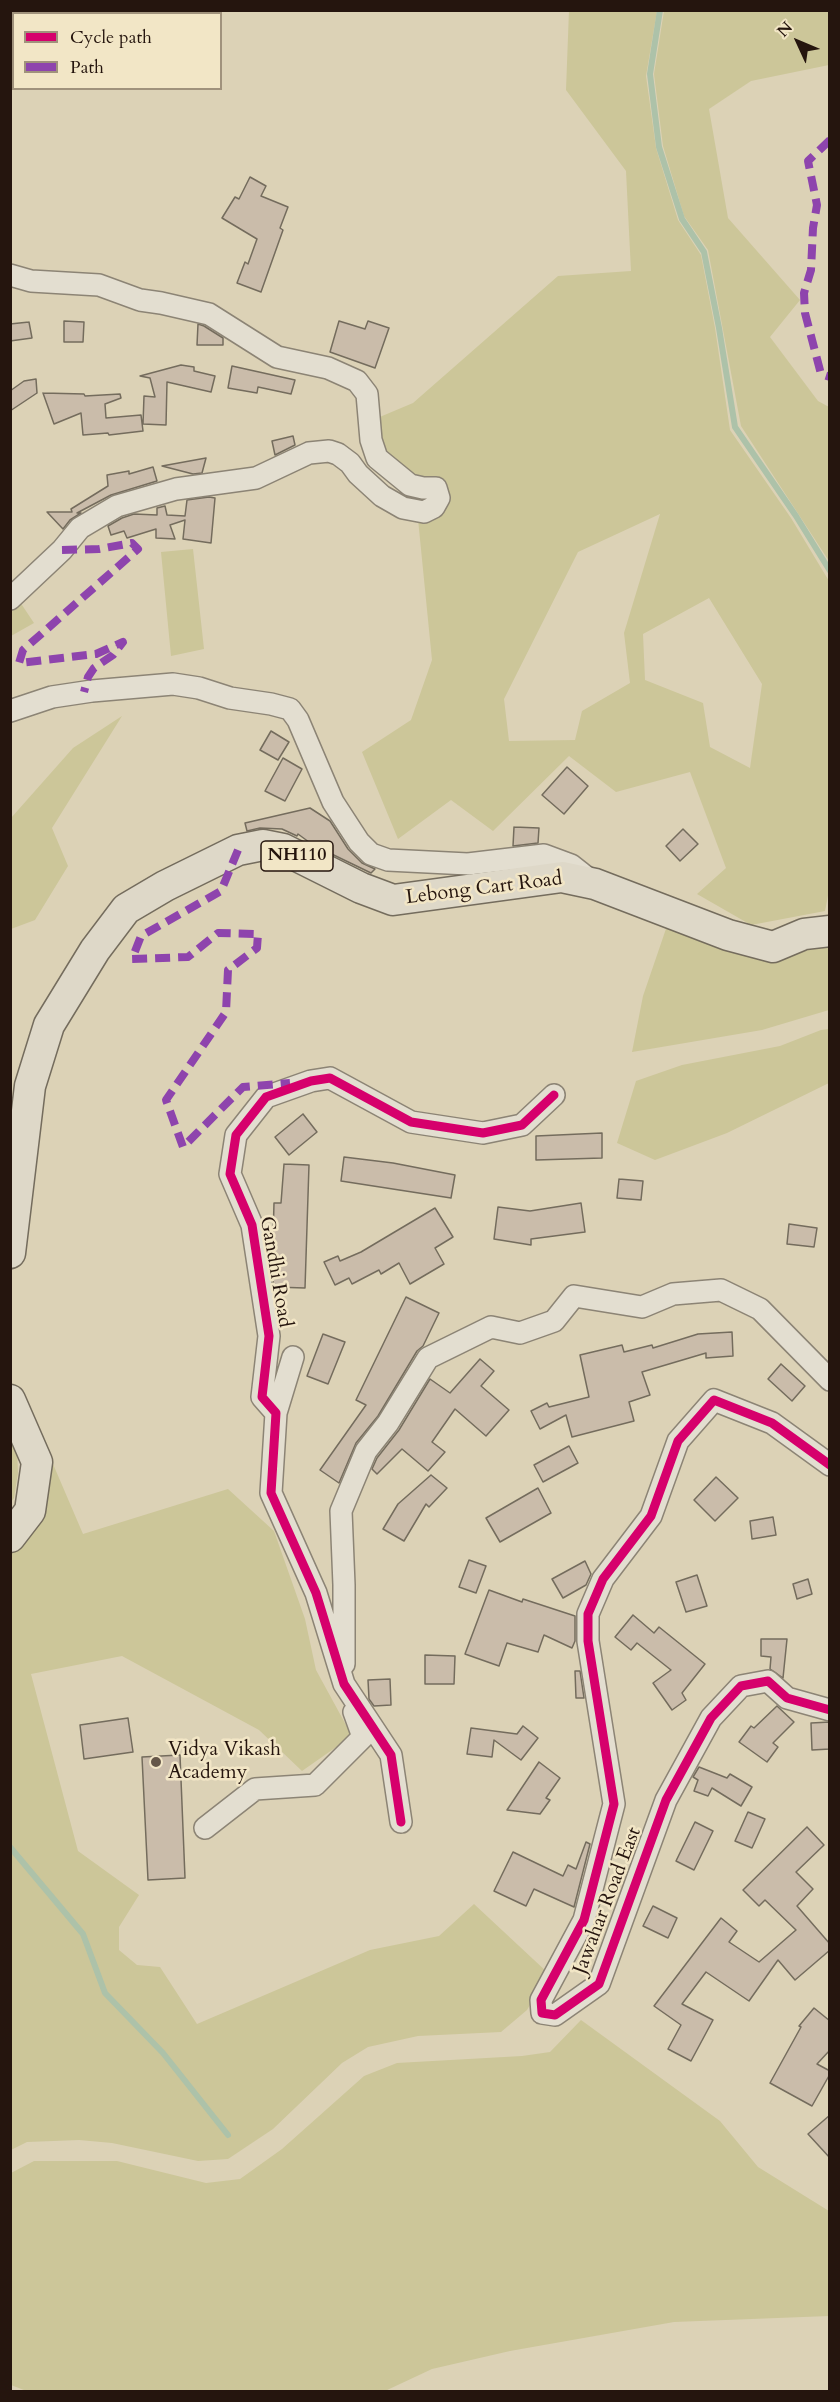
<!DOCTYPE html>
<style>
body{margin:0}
#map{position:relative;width:840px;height:2402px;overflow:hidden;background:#dcd2b6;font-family:Cardo,serif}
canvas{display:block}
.frame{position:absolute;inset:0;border:12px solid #25150e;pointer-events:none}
.legend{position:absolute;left:12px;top:12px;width:210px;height:78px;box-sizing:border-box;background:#f2e6c6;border:2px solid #a0927c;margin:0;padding:8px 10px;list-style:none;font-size:18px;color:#25150e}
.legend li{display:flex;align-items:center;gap:12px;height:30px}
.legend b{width:30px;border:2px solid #a0927c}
.north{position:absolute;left:768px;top:12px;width:60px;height:60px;-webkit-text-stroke:4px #f2e6c6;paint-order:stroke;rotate:314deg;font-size:16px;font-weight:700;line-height:24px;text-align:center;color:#25150e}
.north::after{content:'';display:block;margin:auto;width:21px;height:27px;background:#25150e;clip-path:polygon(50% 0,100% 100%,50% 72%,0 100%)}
</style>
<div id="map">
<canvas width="840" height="2402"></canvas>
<div class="frame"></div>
<ul class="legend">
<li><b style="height:8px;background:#d6006c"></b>Cycle path</li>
<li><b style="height:8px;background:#8e44ad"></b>Path</li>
</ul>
<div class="north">N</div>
</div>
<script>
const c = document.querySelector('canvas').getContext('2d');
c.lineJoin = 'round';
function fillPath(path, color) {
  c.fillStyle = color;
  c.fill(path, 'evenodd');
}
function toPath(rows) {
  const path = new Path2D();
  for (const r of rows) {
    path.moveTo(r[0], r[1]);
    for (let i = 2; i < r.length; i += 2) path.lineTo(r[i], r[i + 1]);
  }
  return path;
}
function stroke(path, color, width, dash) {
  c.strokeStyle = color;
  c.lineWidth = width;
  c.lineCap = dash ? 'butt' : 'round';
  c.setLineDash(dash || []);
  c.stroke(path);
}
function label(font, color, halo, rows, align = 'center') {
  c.font = font + ' Cardo,serif';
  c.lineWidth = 5;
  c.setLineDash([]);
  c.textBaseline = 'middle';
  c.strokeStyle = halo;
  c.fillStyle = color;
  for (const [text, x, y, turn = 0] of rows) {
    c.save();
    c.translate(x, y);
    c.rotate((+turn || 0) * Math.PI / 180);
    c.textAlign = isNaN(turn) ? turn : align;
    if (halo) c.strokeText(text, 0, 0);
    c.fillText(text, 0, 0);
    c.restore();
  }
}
fillPath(toPath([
 [569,10,657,11,646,76,656,148,678,220,701,255,715,328,730,430,791,518,829,581,830,885,825,911,751,925,697,894,726,868,690,772,616,792,569,756,493,831,451,800,398,839,362,752,411,720,432,660,418,519,442,500,381,458,375,419,413,403,558,276,631,271,626,171,566,90],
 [660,514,624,633,630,683,582,711,575,740,509,741,504,699,578,552],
 [709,598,762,684,750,768,710,747,703,703,645,680,643,634],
 [664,11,829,11,829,65,751,81,709,109,728,218,800,300,770,337,818,401,829,407,829,561,741,426,708,250,684,216,663,146,654,74],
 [193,549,204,649,171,656,161,552],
 [18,599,34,623,11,636,11,606],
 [122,716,52,828,68,866,35,920,11,929,11,818,73,748],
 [669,920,774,952,829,936,829,1010,762,1030,632,1052,643,996],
 [829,1029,829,1083,727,1133,655,1160,617,1143,636,1081,682,1065,780,1046,821,1030],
 [10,1440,17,1450,18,1473,14,1498,11,1502],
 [44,1443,83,1534,228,1489,274,1531,305,1619,316,1670,352,1736,302,1771,259,1730,122,1656,31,1674,78,1851,139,1895,119,1927,119,1950,137,1965,160,1967,197,2024,370,1950,439,1936,474,1904,548,1973,527,2010,501,2032,418,2036,368,2047,342,2063,273,2129,228,2159,198,2161,112,2143,79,2140,27,2142,11,2150,10,1555,26,1540],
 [581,2020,720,2121,758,2167,829,2211,829,2316,674,2322,510,2351,432,2369,385,2391,29,2392,11,2385,11,2173,34,2161,117,2161,206,2183,240,2179,282,2149,364,2076,397,2063,522,2056,550,2052]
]), '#ccc699');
stroke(toPath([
 [660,10,650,74,659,147,682,219,704,252,719,328,735,427,796,516,830,571],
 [10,1847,83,1934,105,1993,163,2053,228,2135]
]), '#adc2a9', 6);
const building = toPath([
 [250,177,266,186,261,196,288,207,280,228,283,230,261,292,237,283,245,262,248,264,257,239,222,218,235,197,239,199,250,177],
 [64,321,84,322,83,342,64,342,64,321],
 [339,321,365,329,368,321,389,328,375,368,330,352,339,321],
 [29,322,32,338,10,341,10,324,29,322],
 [198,324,204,326,223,338,223,345,197,345,198,324],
 [181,365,194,367,194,371,215,376,211,392,167,382,166,425,143,424,144,396,155,397,150,378,140,376,181,365],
 [232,366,295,380,291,394,258,387,257,393,228,388,232,366],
 [36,379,37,393,10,411,10,391,24,381,36,379],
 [43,393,84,394,85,396,120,394,121,398,105,404,106,418,141,415,143,431,109,435,108,433,83,435,81,413,54,424,43,393],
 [293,436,295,445,275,455,272,441,293,436],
 [206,458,202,473,193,474,162,466,206,458],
 [153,467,157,481,111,495,77,513,81,513,70,520,63,529,47,512,72,512,71,509,108,486,107,475,129,471,129,474,153,467],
 [209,497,215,498,211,543,183,539,185,520,170,525,175,539,156,538,156,529,127,538,124,531,111,535,108,526,122,518,134,514,157,515,157,508,165,506,167,515,185,516,187,500,209,497],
 [271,731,289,742,278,760,260,750,271,731],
 [283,758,302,769,285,801,265,791,283,758],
 [567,767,588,786,564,814,542,795,567,767],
 [310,808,330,821,348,849,362,863,375,869,371,873,313,845,298,834,297,836,282,829,260,828,247,831,245,823,310,808],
 [514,827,539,828,538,843,513,846,514,827],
 [683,829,698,844,680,861,666,846,683,829],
 [303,1114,317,1132,289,1155,275,1137,303,1114],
 [602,1133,602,1158,536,1160,536,1136,602,1133],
 [344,1157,393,1163,455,1175,451,1198,341,1181,344,1157],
 [284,1164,309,1165,305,1288,274,1287,272,1274,274,1203,281,1203,284,1164],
 [619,1179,643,1181,641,1200,617,1198,619,1179],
 [581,1203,585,1232,531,1239,531,1245,494,1239,498,1207,530,1211,581,1203],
 [435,1208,453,1237,435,1248,444,1264,410,1284,399,1263,381,1274,379,1270,352,1284,349,1278,335,1285,324,1262,338,1256,340,1261,361,1252,435,1208],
 [789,1224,817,1228,814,1247,787,1244,789,1224],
 [406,1297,439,1313,423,1346,417,1351,378,1416,356,1443,339,1483,320,1470,366,1405,356,1400,406,1297],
 [732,1332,733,1356,706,1358,706,1353,642,1372,650,1395,629,1402,634,1421,572,1437,566,1415,540,1429,531,1411,547,1403,549,1407,589,1397,580,1355,622,1345,624,1352,652,1345,653,1348,698,1334,732,1332],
 [323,1334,345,1342,328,1384,307,1376,323,1334],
 [480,1359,494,1371,481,1386,509,1410,486,1436,455,1409,432,1442,445,1452,428,1471,402,1449,377,1474,372,1469,377,1458,399,1430,430,1379,450,1393,480,1359],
 [781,1364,805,1386,792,1401,768,1379,781,1364],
 [569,1446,578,1463,543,1482,534,1465,569,1446],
 [431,1475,447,1488,429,1507,426,1504,404,1541,383,1529,398,1504,431,1475],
 [716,1477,738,1498,715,1521,694,1500,716,1477],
 [538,1488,551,1513,500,1542,486,1518,538,1488],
 [773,1517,776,1535,752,1539,750,1521,773,1517],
 [469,1560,486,1566,476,1593,459,1587,469,1560],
 [585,1561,591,1574,586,1585,563,1598,552,1579,585,1561],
 [697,1575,707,1606,686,1612,676,1582,697,1575],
 [808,1579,812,1594,797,1599,793,1584,808,1579],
 [489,1590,522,1602,523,1599,575,1616,575,1641,572,1648,544,1635,538,1652,507,1643,499,1666,465,1654,489,1590],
 [633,1615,654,1633,659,1627,705,1664,682,1693,686,1700,672,1710,653,1683,671,1670,637,1643,631,1650,615,1637,633,1615],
 [761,1639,787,1639,783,1678,770,1669,771,1657,761,1656,761,1639],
 [425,1655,455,1656,454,1684,425,1684,425,1655],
 [575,1671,580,1671,584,1698,576,1698,575,1671],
 [390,1679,391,1705,374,1706,369,1699,368,1680,390,1679],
 [777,1706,794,1722,773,1743,778,1747,767,1762,739,1742,751,1726,754,1728,777,1706],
 [128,1718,133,1752,84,1759,80,1725,128,1718],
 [830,1722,830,1749,812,1750,811,1723,830,1722],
 [523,1726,538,1738,521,1760,494,1740,492,1757,467,1754,471,1728,517,1734,523,1726],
 [180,1755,185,1878,148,1880,142,1757,180,1755],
 [539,1762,560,1778,546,1798,550,1800,540,1814,507,1810,539,1762],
 [699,1767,727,1778,730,1774,752,1787,741,1806,712,1788,708,1796,694,1791,698,1780,693,1777,699,1767],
 [748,1812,765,1819,752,1848,735,1841,748,1812],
 [695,1822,713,1831,694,1870,676,1861,695,1822],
 [807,1827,824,1845,796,1872,813,1889,797,1906,830,1944,830,1950,795,1980,778,1960,749,2001,706,1972,682,2004,713,2020,691,2061,668,2049,681,2025,654,2006,721,1918,737,1931,729,1942,759,1962,796,1930,765,1900,759,1906,743,1890,807,1827],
 [586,1842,590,1844,574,1907,534,1889,526,1906,494,1891,513,1852,563,1876,568,1865,576,1869,586,1842],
 [653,1906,677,1918,668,1938,643,1926,653,1906],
 [814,2008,830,2021,830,2050,817,2064,830,2071,830,2074,812,2106,770,2083,801,2027,799,2026,814,2008],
 [830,2115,830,2158,808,2134,830,2115]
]);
fillPath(building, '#cabcaa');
stroke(building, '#746c5d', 1.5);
const minor = toPath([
 [10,275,31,281,99,285,140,300,161,303,209,314,277,357,328,368,357,381,367,394,371,440,377,458,410,485,423,488,436,488,439,498,434,507,424,512,403,508,382,496,358,474,350,463,338,454,329,451,309,453,256,478,176,489,117,506,80,528,62,550,10,599],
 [10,711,52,697,92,691,173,684,199,688,230,698,271,704,290,709,298,720,333,802,359,842,371,854,388,860,468,864,544,855,571,865,585,876],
 [276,1413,293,1357],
 [830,1465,772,1423,714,1400,678,1441,651,1516,603,1579,588,1614,588,1641,614,1804,584,1920,541,2000,542,2013,555,2015,599,1984,666,1800,711,1718,741,1686,768,1681,787,1698,830,1710],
 [344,1664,344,1585,341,1511,366,1451,388,1423,428,1358,491,1327,520,1333,554,1321,574,1296,642,1307,673,1294,721,1290,760,1309,830,1380],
 [401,1822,391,1755,344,1684,316,1593,271,1493,276,1413,262,1397,269,1336,252,1225,230,1174,236,1135,266,1097,311,1081,330,1078,411,1122,483,1133,522,1125,554,1095],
 [205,1828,255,1789,315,1785,363,1737,354,1712]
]);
const highway = toPath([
 [10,1253,30,1086,49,1025,95,950,126,909,165,886,238,850,263,845,283,849,361,888,393,900,562,877,595,884,728,935,773,947,804,934,830,931],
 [10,1400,37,1462,30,1511,10,1537]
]);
stroke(minor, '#8c8475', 24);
stroke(highway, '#746c5d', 33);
stroke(minor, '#e3ded0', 21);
stroke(highway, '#ded8c8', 30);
stroke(toPath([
 [10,15,10,17],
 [830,140,808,161,817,205,813,228,811,270,804,293,805,313,821,374,830,377],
 [62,550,99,549,132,543,138,549,23,650,19,663,96,654,123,642,113,655,94,668,88,677,84,692],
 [238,850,221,891,141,936,132,959,188,957,218,933,258,934,257,948,228,970,226,1012,166,1100,183,1147,243,1087,290,1083]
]), '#8e44ad', 8, [15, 8]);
stroke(toPath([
 [830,1465,772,1423,714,1400,678,1441,651,1516,603,1579,588,1614,588,1641,614,1804,584,1920,541,2000,542,2013,555,2015,599,1984,666,1800,711,1718,741,1686,768,1681,787,1698,830,1710],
 [401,1822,391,1755,344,1684,316,1593,271,1493,276,1413,262,1397,269,1336,252,1225,230,1174,236,1135,266,1097,311,1081,330,1078,411,1122,483,1133,522,1125,554,1095]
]), '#d6006c', 9);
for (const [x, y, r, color] of [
 [156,1762,6,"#655749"]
]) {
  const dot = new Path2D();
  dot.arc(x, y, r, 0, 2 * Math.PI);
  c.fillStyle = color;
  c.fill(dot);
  stroke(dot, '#f2e6c6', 2);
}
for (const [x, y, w] of [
 [297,856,72]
]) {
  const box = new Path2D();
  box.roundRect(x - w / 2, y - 15, w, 30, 4.5);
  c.fillStyle = '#f2e6c6';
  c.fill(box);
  stroke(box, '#25150e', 1.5);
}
label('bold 18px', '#25150e', null, [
 ["NH110",297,856]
]);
label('20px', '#25150e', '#f2e6c6', [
 ["Lebong Cart Road",484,889,-7],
 ["Gandhi Road",275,1272,80],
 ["Jawahar Road East",608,1901,-69]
]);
label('20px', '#25150e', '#f2e6c6', [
 ["Vidya Vikash",168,1750],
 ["Academy",168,1773]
], 'left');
</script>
